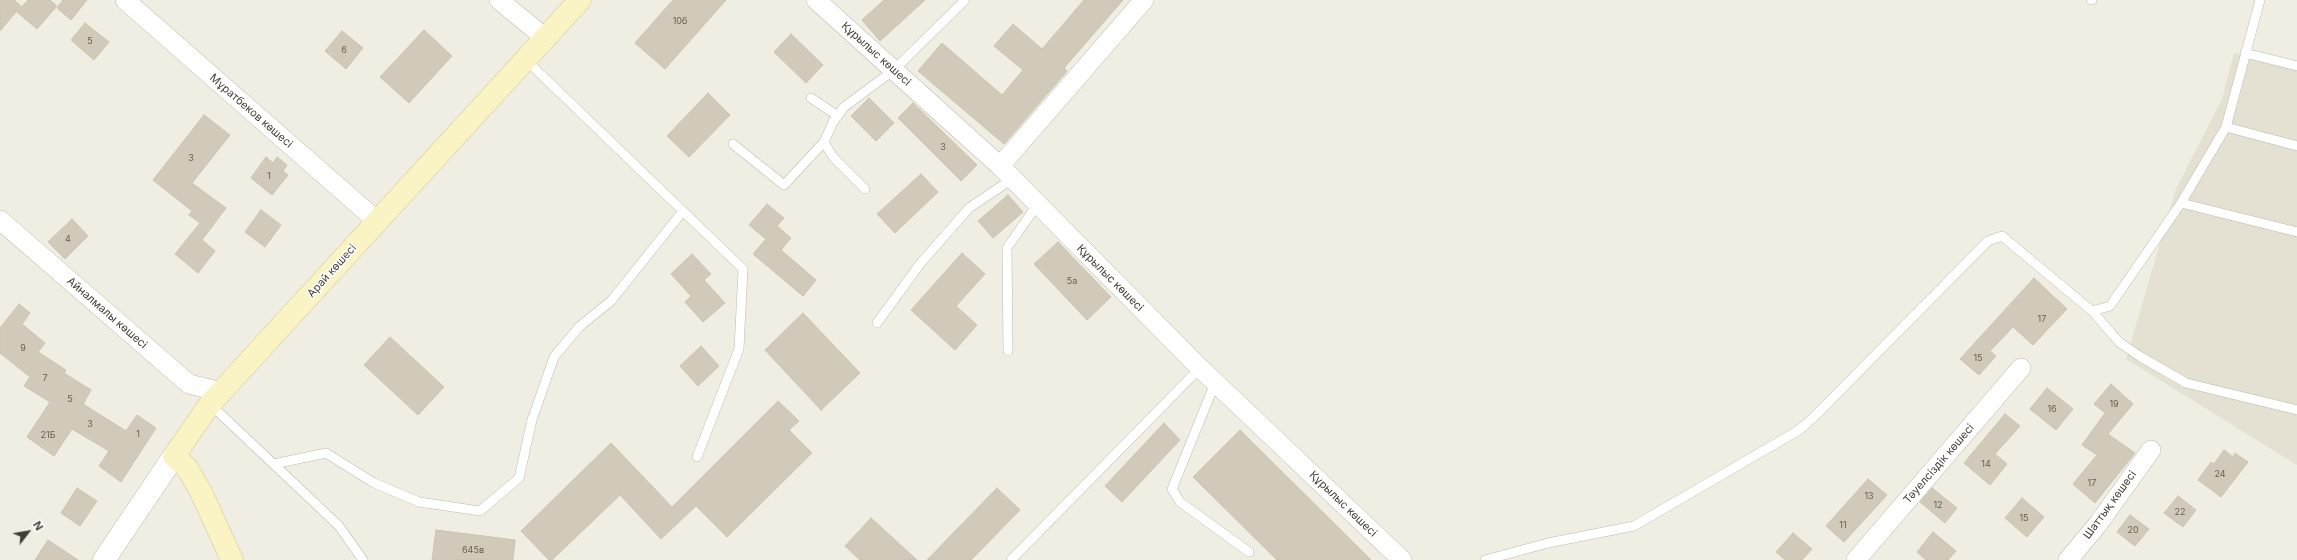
<!DOCTYPE html>
<meta charset="utf-8">
<style>
body{margin:0}
#map{position:relative;width:2297px;height:560px;overflow:hidden;background:#f0eee3;font-family:Inter,sans-serif}
canvas{display:block}
.north{position:absolute;left:8px;top:512px;width:40px;height:40px;-webkit-text-stroke:3px #fff;paint-order:stroke;rotate:59deg;font-size:11px;font-weight:700;line-height:16px;text-align:center;color:#423e34}
.north::after{content:'';display:block;margin:auto;width:14px;height:18px;background:#423e34;clip-path:polygon(50% 0,100% 100%,50% 72%,0 100%)}
</style>
<div id="map">
<canvas width="2297" height="560"></canvas>
<div class="north">N</div>
</div>
<script>
const c = document.querySelector('canvas').getContext('2d');
c.lineJoin = 'round';
function fillPath(path, color) {
  c.fillStyle = color;
  c.fill(path, 'evenodd');
}
function toPath(rows) {
  const path = new Path2D();
  for (const r of rows) {
    path.moveTo(r[0], r[1]);
    for (let i = 2; i < r.length; i += 2) path.lineTo(r[i], r[i + 1]);
  }
  return path;
}
function stroke(path, color, width, dash) {
  c.strokeStyle = color;
  c.lineWidth = width;
  c.lineCap = dash ? 'butt' : 'round';
  c.setLineDash(dash || []);
  c.stroke(path);
}
function label(font, color, halo, rows, align = 'center') {
  c.font = font + ' Inter,sans-serif';
  c.lineWidth = 3;
  c.setLineDash([]);
  c.textBaseline = 'middle';
  c.strokeStyle = halo;
  c.fillStyle = color;
  for (const [text, x, y, turn = 0] of rows) {
    c.save();
    c.translate(x, y);
    c.rotate((+turn || 0) * Math.PI / 180);
    c.textAlign = isNaN(turn) ? turn : align;
    if (halo) c.strokeText(text, 0, 0);
    c.fillText(text, 0, 0);
    c.restore();
  }
}
fillPath(toPath([
 [2234,53,2297,69,2297,465,2126,359,2176,189,2222,99]
]), '#e4e0d2');
const building = toPath([
 [0,0,14,0,21,6,0,31,0,0],
 [28,0,50,0,57,6,37,29,17,12,28,0],
 [63,0,87,0,71,20,57,8,63,0],
 [673,0,726,0,665,69,635,43,673,0],
 [884,0,925,0,880,41,862,20,884,0],
 [1084,0,1123,0,1064,68,1067,71,1004,144,918,71,942,43,1002,95,1023,70,994,46,1013,24,1042,49,1084,0],
 [85,23,109,42,94,60,71,40,85,23],
 [424,30,452,56,409,103,380,77,424,30],
 [342,31,363,48,346,69,325,51,342,31],
 [791,34,823,65,806,83,774,52,791,34],
 [708,93,730,115,689,157,667,136,708,93],
 [869,98,894,123,876,141,851,116,869,98],
 [913,103,977,165,961,181,898,118,913,103],
 [204,115,230,135,192,183,226,208,202,240,215,251,198,273,175,254,200,223,189,215,192,211,153,180,204,115],
 [266,157,273,163,277,157,287,165,283,171,288,175,272,195,251,178,266,157],
 [921,174,938,192,895,233,877,214,921,174],
 [1008,195,1023,212,993,238,978,221,1008,195],
 [767,204,784,218,777,226,791,238,781,250,816,280,803,296,753,254,766,239,749,225,767,204],
 [261,210,281,225,265,247,245,232,261,210],
 [72,219,88,236,65,259,48,242,72,219],
 [1058,242,1111,297,1087,320,1034,264,1058,242],
 [962,253,985,274,956,306,977,325,955,350,911,310,962,253],
 [692,254,711,274,704,280,725,303,703,322,685,302,691,296,671,274,692,254],
 [2034,278,2067,309,2033,345,2013,327,1990,351,1996,356,1979,375,1960,359,2034,278],
 [19,304,30,313,22,324,45,343,38,352,66,370,64,373,91,390,83,404,126,431,137,415,156,428,121,482,99,466,109,451,72,429,54,456,27,437,50,402,24,386,30,377,0,353,0,328,19,304],
 [803,313,860,373,822,409,822,411,765,350,803,313],
 [390,337,444,387,418,415,364,365,390,337],
 [701,346,719,366,698,386,680,366,701,346],
 [2111,384,2133,404,2108,434,2135,453,2095,503,2073,484,2097,455,2082,445,2105,413,2094,404,2111,384],
 [2047,388,2073,409,2056,430,2030,409,2047,388],
 [778,401,799,421,789,430,812,453,727,537,696,506,661,539,620,495,552,560,549,560,521,531,611,443,672,507,778,401],
 [2005,414,2020,426,1995,454,2007,464,1990,485,1964,463,2005,414],
 [1164,423,1180,440,1122,502,1105,486,1164,423],
 [1240,430,1371,560,1277,560,1193,477,1240,430],
 [2224,450,2233,457,2235,453,2248,462,2221,497,2198,480,2211,462,2214,464,2224,450],
 [1868,479,1887,495,1844,542,1826,526,1868,479],
 [77,488,97,501,80,526,61,513,77,488],
 [997,488,1020,510,971,560,927,560,997,488],
 [1932,488,1957,508,1945,523,1920,502,1932,488],
 [2178,496,2196,510,2183,527,2164,513,2178,496],
 [2022,498,2044,517,2027,537,2005,518,2022,498],
 [2130,515,2149,529,2135,546,2117,532,2130,515],
 [871,518,917,560,860,560,845,546,871,518],
 [436,530,515,540,513,560,432,560,436,530],
 [1933,532,1956,551,1948,560,1926,560,1917,552,1933,532],
 [1793,533,1812,549,1802,560,1785,560,1776,552,1793,533],
 [48,540,78,560,35,560,48,540]
]);
fillPath(building, '#d1caba');
stroke(building, '#cbc3ad', 1);
const service = toPath([
 [2091,0,2092,0],
 [2245,53,2297,66],
 [525,59,743,269,739,349,697,457],
 [811,98,838,116],
 [2226,127,2260,0],
 [733,144,784,185,824,142],
 [865,189,833,157,824,142,833,122,844,107,894,70,965,0],
 [2181,203,2297,232],
 [2092,311,2120,343,2141,357,2186,383,2297,410],
 [877,323,920,264,969,208,1012,179],
 [1008,351,1007,248,1037,205],
 [1215,383,1172,489,1180,502,1249,552],
 [210,404,339,526,363,560],
 [274,464,326,453,374,483,419,502,480,511,519,478,532,420,554,357,579,327,611,301,683,211],
 [1011,560,1200,368],
 [1485,560,1548,543,1634,526,1799,430,1814,417,1988,241,2002,236,2092,311,2110,306,2181,203,2226,127,2297,146]
]);
const minor = toPath([
 [125,0,377,221],
 [499,0,545,38],
 [816,0,1000,166,1200,368,1402,560],
 [1000,166,1144,0],
 [0,220,189,384,221,392],
 [1856,560,2021,368],
 [2068,560,2098,524,2151,450]
]);
const tertiary = toPath([
 [104,560,174,456]
]);
const secondary = toPath([
 [232,560,201,492,187,468,174,456,210,404,580,0]
]);
stroke(service, '#beb9aa', 10);
stroke(minor, '#beb9aa', 20);
stroke(tertiary, '#beb9aa', 23);
stroke(secondary, '#cec496', 23);
stroke(service, '#fff', 9);
stroke(minor, '#fff', 19);
stroke(tertiary, '#fff', 22);
stroke(secondary, '#faf3c3', 22);
label('9px', '#666156', null, [
 ["10б",680,21],
 ["5",90,41],
 ["6",344,50],
 ["3",943,147],
 ["3",191,158],
 ["1",269,176],
 ["4",68,239],
 ["5а",1072,281],
 ["17",2042,319],
 ["9",23,348],
 ["15",1978,358],
 ["7",45,378],
 ["5",70,399],
 ["19",2114,404],
 ["16",2052,409],
 ["3",90,424],
 ["1",138,434],
 ["21Б",48,435],
 ["14",1986,464],
 ["24",2220,474],
 ["17",2092,483],
 ["13",1869,496],
 ["12",1938,505],
 ["22",2180,512],
 ["15",2024,518],
 ["11",1843,525],
 ["20",2133,530],
 ["645в",473,550]
]);
label('11px', '#423e34', '#fff', [
 ["Құрылыс көшесі",876,54,42],
 ["Мұратбеков көшесі",251,111,41],
 ["Арай көшесі",332,271,-48],
 ["Құрылыс көшесі",1110,278,45],
 ["Айналмалы көшесі",107,313,41],
 ["Тәуелсіздік көшесі",1939,464,-49],
 ["Құрылыс көшесі",1343,504,44],
 ["Шаттық көшесі",2110,505,-54]
]);
</script>
